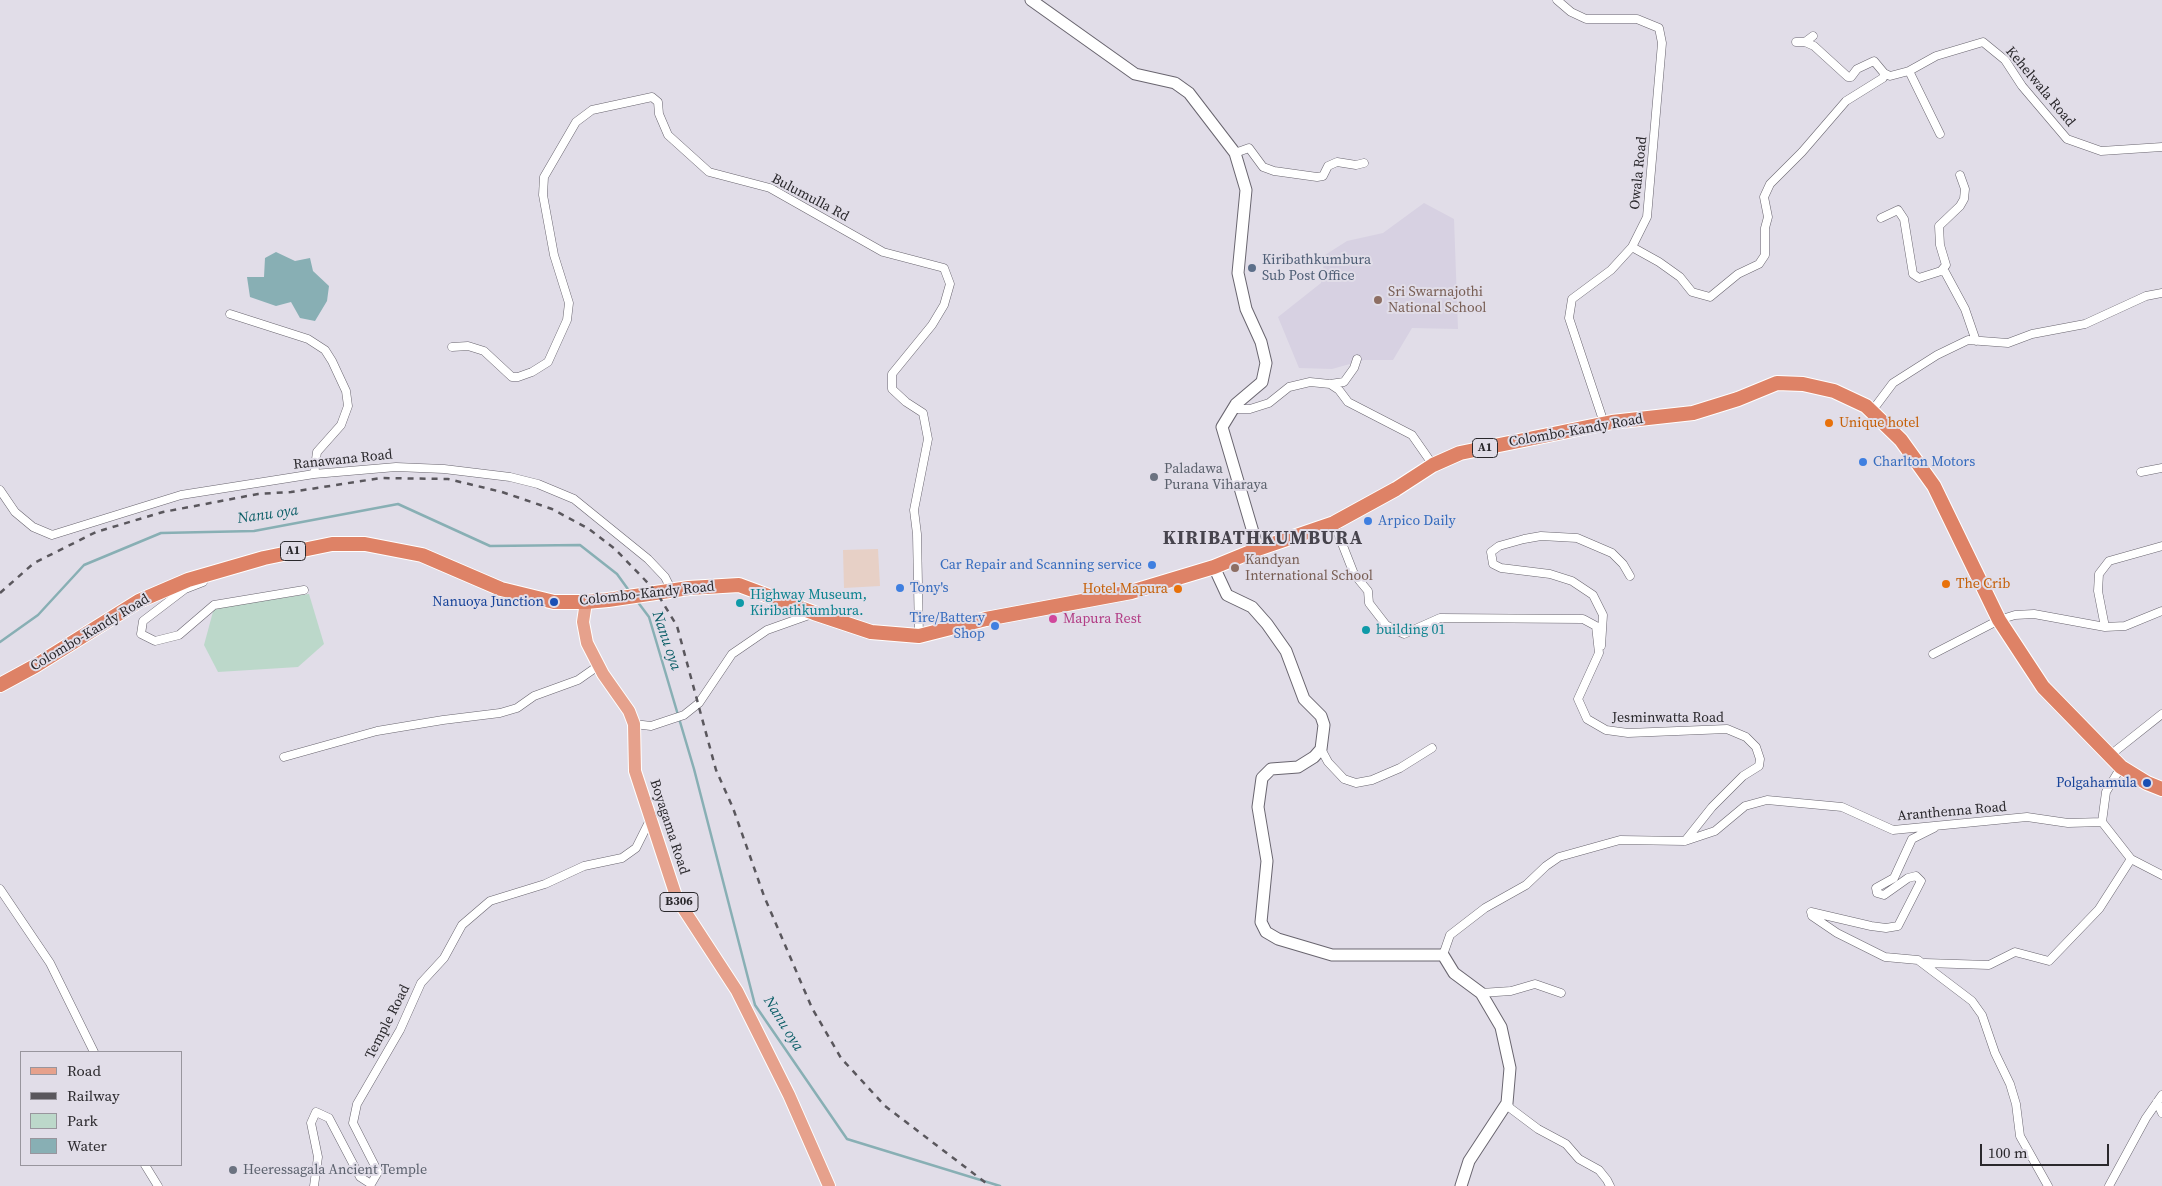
<!DOCTYPE html>
<style>
body{margin:0}
#map{position:relative;width:2162px;height:1186px;overflow:hidden;background:#e1dde8;font-family:"Source Serif 4",serif}
canvas{display:block}
.legend{position:absolute;left:20px;top:1051px;width:162px;height:115px;box-sizing:border-box;background:#e1dde8;border:1px solid #98959d;margin:0;padding:6px 9px;list-style:none;font-size:15px;color:#2a282c}
.legend li{display:flex;align-items:center;gap:10px;height:25px}
.legend b{width:25px;border:1px solid #98959d}
.scale{position:absolute;left:1980px;top:1144px;width:129px;height:22px;box-sizing:border-box;border:2px solid #2a282c;border-top:0;padding-left:6px;font-size:15px;line-height:18px;white-space:nowrap;color:#2a282c;-webkit-text-stroke:4px #e1dde8;paint-order:stroke}
</style>
<div id="map">
<canvas width="2162" height="1186"></canvas>
<ul class="legend">
<li><b style="height:6px;background:#e6a18c"></b>Road</li>
<li><b style="height:6px;background:#5a575d"></b>Railway</li>
<li><b style="height:14px;background:#bcd8ca"></b>Park</li>
<li><b style="height:14px;background:#88afb4"></b>Water</li>
</ul>
<div class="scale">100 m</div>
</div>
<script>
const c = document.querySelector('canvas').getContext('2d');
c.lineJoin = 'round';
function fillPath(path, color) {
  c.fillStyle = color;
  c.fill(path, 'evenodd');
}
function toPath(rows) {
  const path = new Path2D();
  for (const r of rows) {
    path.moveTo(r[0], r[1]);
    for (let i = 2; i < r.length; i += 2) path.lineTo(r[i], r[i + 1]);
  }
  return path;
}
function stroke(path, color, width, dash) {
  c.strokeStyle = color;
  c.lineWidth = width;
  c.lineCap = dash ? 'butt' : 'round';
  c.setLineDash(dash || []);
  c.stroke(path);
}
function label(font, color, halo, rows, align = 'center') {
  c.font = font + ' "Source Serif 4",serif';
  c.lineWidth = 4;
  c.setLineDash([]);
  c.textBaseline = 'middle';
  c.strokeStyle = halo;
  c.fillStyle = color;
  for (const [text, x, y, turn = 0] of rows) {
    c.save();
    c.translate(x, y);
    c.rotate((+turn || 0) * Math.PI / 180);
    c.textAlign = isNaN(turn) ? turn : align;
    if (halo) c.strokeText(text, 0, 0);
    c.fillText(text, 0, 0);
    c.restore();
  }
}
fillPath(toPath([
 [1424,203,1454,219,1458,329,1412,328,1393,360,1364,360,1332,369,1299,368,1278,317,1321,283,1325,255,1347,241,1383,233]
]), '#d7d1e2');
fillPath(toPath([
 [878,549,880,586,844,588,843,550]
]), '#e7d0c6');
fillPath(toPath([
 [309,594,324,644,298,667,218,672,204,645,214,608]
]), '#bcd8ca');
fillPath(toPath([
 [276,252,295,261,310,258,313,271,329,286,327,301,315,321,300,318,291,302,276,306,250,297,247,277,264,277,265,258]
]), '#88afb4');
stroke(toPath([
 [637,601,649,617,694,769,755,1005,847,1139,1000,1186],
 [0,642,38,615,84,565,161,533,254,531,398,504,490,546,580,545,617,574,630,592]
]), '#88afb4', 2.5);
const minor = toPath([
 [1557,0,1571,12,1586,19,1637,19,1659,28,1662,43,1647,217,1632,247,1611,270,1572,299,1569,318,1604,423],
 [1796,42,1805,42,1813,36],
 [1909,71,1940,134],
 [1884,73,1890,76,1909,71,1936,56,1983,42,2005,60,2022,86,2067,139,2101,151,2162,147],
 [1235,153,1249,148,1263,167,1274,171,1317,177,1323,176,1328,166,1337,162,1356,165,1364,163],
 [1881,218,1898,210,1904,219,1913,274,1919,278,1941,271,1945,272,1965,309,1976,341],
 [1632,247,1659,262,1680,277,1692,292,1710,297,1738,274,1759,264,1765,255,1765,228,1768,217,1764,197,1770,184,1802,152,1846,101,1883,78,1884,73,1874,61,1857,69,1851,77,1848,77,1814,46,1805,42],
 [1941,271,1946,265,1940,245,1939,226,1960,206,1964,199,1965,189,1960,175],
 [230,314,308,339,325,350,332,361,346,391,348,406,341,425,317,452,314,474],
 [452,347,468,346,484,351,512,377,518,377,532,372,548,362,567,320,569,303,554,255,543,195,544,177,576,122,592,110,652,97,658,102,659,114,668,135,709,172,770,188,883,252,944,268,950,284,944,305,932,325,892,374,892,389,906,402,923,413,928,439,914,510,917,534,919,636],
 [1330,384,1339,390,1348,402,1412,435,1433,465],
 [1232,409,1250,409,1269,403,1289,387,1310,382,1330,384,1344,382,1354,368,1357,359],
 [1872,411,1893,383,1937,355,1968,340,2008,343,2032,334,2085,324,2146,296,2162,293],
 [2141,472,2162,468],
 [0,490,15,512,33,527,52,535,181,495,314,474,396,467,444,469,510,477,538,484,574,499,648,559,665,577,672,591],
 [1334,523,1354,574,1368,591,1369,603,1386,625,1404,634,1440,618,1583,619,1596,626,1599,653,1578,699,1587,719,1606,730,1628,733,1727,729,1746,737,1756,747,1760,759,1759,766,1743,776,1712,807,1685,841],
 [203,582,185,589,143,621,141,634,155,641,179,635,214,605,304,590],
 [2105,627,2098,591,2099,574,2109,561,2162,546],
 [1601,646,1603,615,1593,595,1572,581,1550,574,1501,568,1493,564,1491,552,1499,546,1524,539,1541,536,1577,538,1612,553,1623,564,1630,576],
 [1933,654,1999,620,2015,615,2034,614,2105,627,2125,626,2162,611],
 [634,724,651,726,684,715,699,703,732,654,767,630,812,614],
 [1321,749,1328,762,1344,779,1356,783,1372,780,1400,768,1432,748],
 [2109,756,2162,714],
 [284,757,377,731,443,720,500,713,517,708,534,696,578,680,598,666],
 [2102,822,2131,859,2162,875],
 [2102,822,2106,792,2121,767],
 [1934,828,1912,839,1894,878,1876,888,1877,893,1884,895,1908,878,1916,876,1921,881,1898,926,1886,928,1871,926,1811,912,1812,916,1837,933,1885,957,1918,960,1972,1001,1982,1015,1995,1053,2010,1084,2016,1104,2020,1136,2048,1186],
 [0,889,50,963,94,1052],
 [1443,955,1450,935,1485,908,1526,885,1546,866,1559,857,1620,840,1685,841,1715,831,1745,806,1767,800,1842,807,1893,830,2027,817,2068,823,2102,822],
 [1925,963,1989,965,2015,952,2049,961,2099,909,2131,859],
 [1481,993,1511,991,1535,984,1561,993],
 [2157,1102,2162,1113],
 [1507,1103,1510,1108,1538,1129,1566,1144,1579,1159,1599,1170,1607,1180,1610,1186],
 [145,1165,158,1186],
 [314,1186,318,1157,311,1123,316,1112,329,1118,360,1177,371,1184,378,1172,353,1123,357,1104,400,1030,421,983,444,958,462,925,490,901,545,884,584,866,622,858,636,848,650,820],
 [2109,1186,2146,1118,2162,1095]
]);
const secondary = toPath([
 [1031,0,1135,74,1175,83,1189,93,1235,153,1246,190,1238,273,1246,309,1261,342,1266,363,1262,382,1236,404,1222,427,1258,549],
 [1214,567,1227,595,1252,607,1267,624,1286,651,1304,699,1321,716,1324,725,1321,749,1314,757,1298,767,1271,769,1262,778,1258,807,1267,861,1261,922,1266,932,1278,939,1332,955,1443,955,1454,973,1481,993,1501,1027,1510,1068,1507,1103,1469,1161,1461,1186]
]);
const primary = toPath([
 [586,602,583,622,587,643,603,674,629,711,634,724,635,771,677,899,737,991,789,1095,829,1186]
]);
const trunk = toPath([
 [0,685,35,666,139,601,188,580,264,558,332,544,365,544,422,555,501,589,554,602,586,602,608,600,689,588,739,585,814,613,871,632,919,636,986,619,1131,592,1214,567,1258,549,1334,523,1396,489,1433,465,1460,453,1612,422,1693,413,1738,399,1777,383,1803,384,1834,391,1866,406,1901,440,1934,486,1999,620,2043,687,2121,767,2147,783,2162,789]
]);
stroke(minor, '#69656f', 9);
stroke(secondary, '#69656f', 13);
stroke(primary, '#fff', 14);
stroke(trunk, '#fff', 16);
stroke(minor, '#fff', 8);
stroke(secondary, '#fff', 11);
stroke(primary, '#e6a18c', 12);
stroke(trunk, '#de8266', 14);
stroke(toPath([
 [0,593,34,563,96,532,163,512,258,494,291,492,381,478,448,479,502,492,552,509,589,529,615,549,645,580,657,593,677,626,716,770,733,808,764,896,812,1008,841,1058,885,1106,990,1186]
]), '#5a575d', 2.5, [6, 6]);
for (const [x, y, r, color] of [
 [1252,268,5,"#5c6f8a"],
 [1378,300,5,"#8d6e63"],
 [1829,423,5,"#e8710a"],
 [1863,462,5,"#3f7fe0"],
 [1154,477,5,"#6b7280"],
 [1368,521,5,"#3f7fe0"],
 [1152,565,5,"#3f7fe0"],
 [1235,568,5,"#8d6e63"],
 [1946,584,5,"#e8710a"],
 [900,588,5,"#3f7fe0"],
 [1178,589,5,"#e8710a"],
 [554,602,5,"#1a4fb4"],
 [740,603,5,"#0f9aa8"],
 [1053,619,5,"#d1479c"],
 [995,626,5,"#3f7fe0"],
 [1366,630,5,"#0f9aa8"],
 [2147,783,5,"#1a4fb4"],
 [233,1170,5,"#6b7280"]
]) {
  const dot = new Path2D();
  dot.arc(x, y, r, 0, 2 * Math.PI);
  c.fillStyle = color;
  c.fill(dot);
  stroke(dot, '#e1dde8', 2);
}
for (const [x, y, w] of [
 [1485,448,25],
 [293,551,25],
 [679,902,38]
]) {
  const box = new Path2D();
  box.roundRect(x - w / 2, y - 9.5, w, 19, 4);
  c.fillStyle = '#e1dde8';
  c.fill(box);
  stroke(box, '#2a282c', 1);
}
label('bold 12px', '#2a282c', null, [
 ["A1",1485,448],
 ["A1",293,551],
 ["B306",679,902]
]);
label('14px', '#2a282c', '#e1dde8', [
 ["Kehelwala Road",2040,87,50],
 ["Owala Road",1639,173,-84],
 ["Bulumulla Rd",810,198,28],
 ["Colombo-Kandy Road",1576,431,-10],
 ["Ranawana Road",343,460,-6],
 ["Colombo-Kandy Road",647,594,-6],
 ["Colombo-Kandy Road",90,633,-31],
 ["Jesminwatta Road",1668,718],
 ["Aranthenna Road",1952,812,-5],
 ["Boyagama Road",669,827,72],
 ["Temple Road",388,1022,-63]
]);
label('14px', '#4e5e75', '#e1dde8', [
 ["Kiribathkumbura",1262,260],
 ["Sub Post Office",1262,276]
], 'left');
label('14px', '#785e54', '#e1dde8', [
 ["Sri Swarnajothi",1388,292],
 ["National School",1388,308],
 ["Kandyan",1245,560],
 ["International School",1245,576]
], 'left');
label('14px', '#c56008', '#e1dde8', [
 ["Unique hotel",1839,423],
 ["The Crib",1956,584],
 ["Hotel Mapura",1168,589,"right"]
], 'left');
label('14px', '#366cbe', '#e1dde8', [
 ["Charlton Motors",1873,462],
 ["Arpico Daily",1378,521],
 ["Car Repair and Scanning service",1142,565,"right"],
 ["Tony's",910,588],
 ["Tire/Battery",985,618,"right"],
 ["Shop",985,634,"right"]
], 'left');
label('14px', '#5b616d', '#e1dde8', [
 ["Paladawa",1164,469],
 ["Purana Viharaya",1164,485],
 ["Heeressagala Ancient Temple",243,1170]
], 'left');
label('14px', '#0d838f', '#e1dde8', [
 ["Highway Museum,",750,595],
 ["Kiribathkumbura.",750,611],
 ["building 01",1376,630]
], 'left');
label('14px', '#164399', '#e1dde8', [
 ["Nanuoya Junction",544,602],
 ["Polgahamula",2137,783]
], 'right');
label('14px', '#b23c85', '#e1dde8', [
 ["Mapura Rest",1063,619]
], 'left');
label('italic 15px', '#0b5e67', '#e1dde8', [
 ["Nanu oya",268,515,-8],
 ["Nanu oya",666,641,71],
 ["Nanu oya",783,1024,58]
]);
c.letterSpacing = '1px';
label('bold 19px', '#46434c', '#e1dde8', [
 ["KIRIBATHKUMBURA",1263,539]
]);
c.letterSpacing = '0px';
</script>
